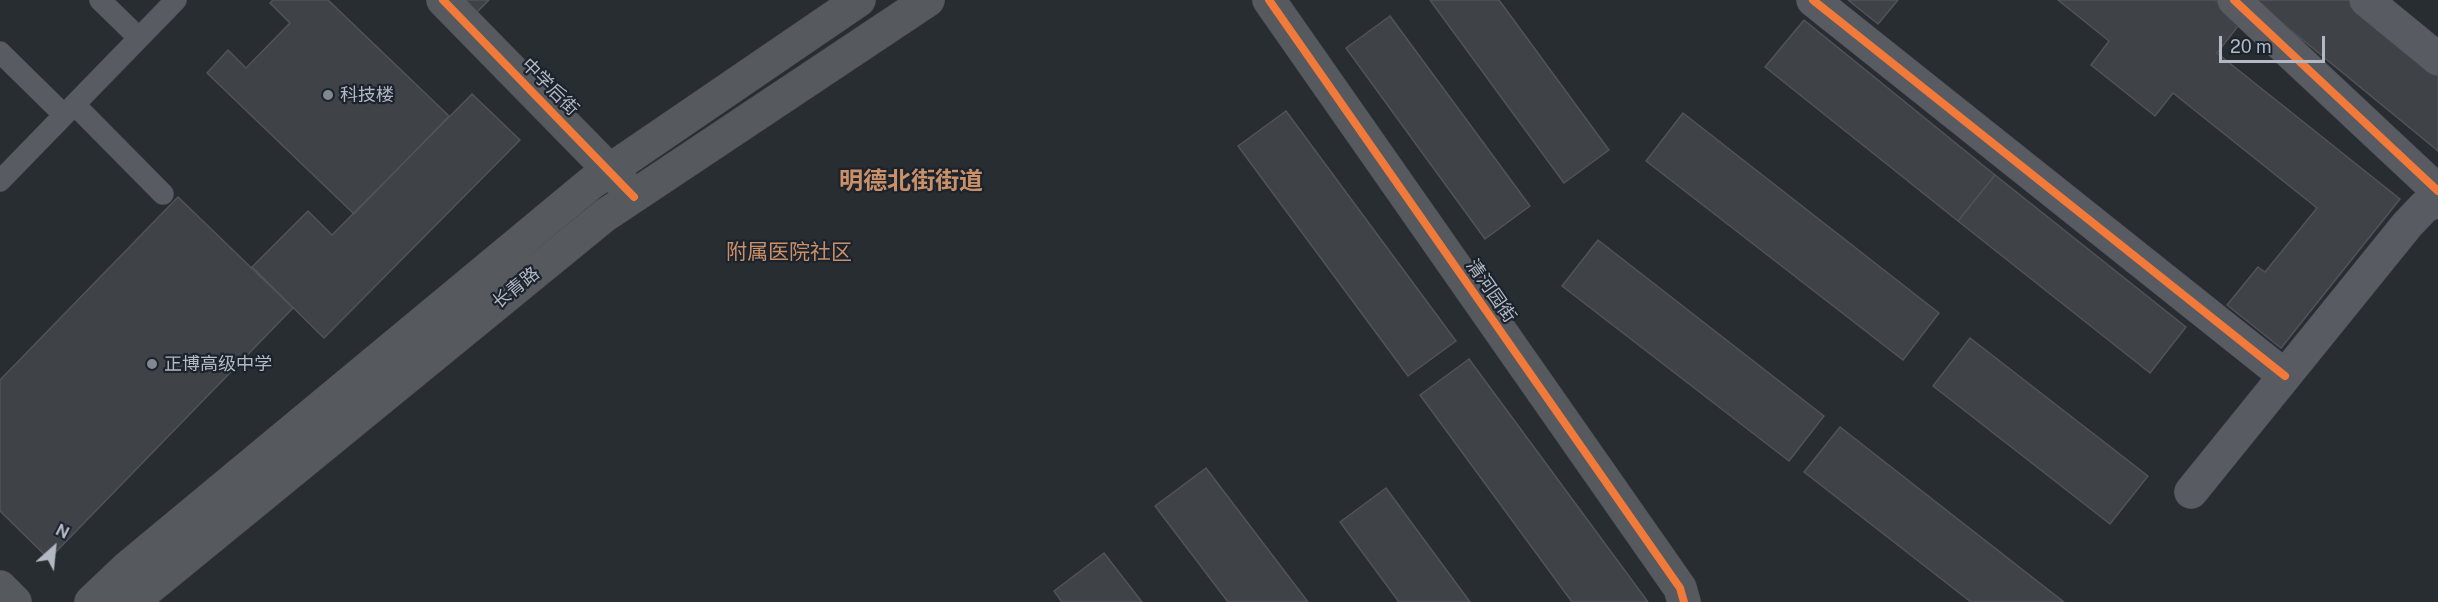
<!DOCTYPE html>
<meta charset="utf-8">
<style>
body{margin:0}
#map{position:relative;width:2438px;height:602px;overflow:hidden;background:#282d32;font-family:"Public Sans",sans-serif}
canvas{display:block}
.north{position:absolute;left:24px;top:518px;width:60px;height:60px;-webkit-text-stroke:4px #1c232d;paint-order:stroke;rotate:27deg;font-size:16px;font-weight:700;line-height:24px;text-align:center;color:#b2b9c4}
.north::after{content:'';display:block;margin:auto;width:21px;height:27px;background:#b2b9c4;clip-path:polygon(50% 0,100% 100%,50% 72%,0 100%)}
.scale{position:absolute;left:2219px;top:36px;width:106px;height:27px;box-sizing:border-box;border:3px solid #b2b9c4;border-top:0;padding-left:8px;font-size:18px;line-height:21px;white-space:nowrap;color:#b2b9c4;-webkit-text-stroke:4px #1c232d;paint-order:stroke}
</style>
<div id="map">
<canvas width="2438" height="602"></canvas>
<div class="north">N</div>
<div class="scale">20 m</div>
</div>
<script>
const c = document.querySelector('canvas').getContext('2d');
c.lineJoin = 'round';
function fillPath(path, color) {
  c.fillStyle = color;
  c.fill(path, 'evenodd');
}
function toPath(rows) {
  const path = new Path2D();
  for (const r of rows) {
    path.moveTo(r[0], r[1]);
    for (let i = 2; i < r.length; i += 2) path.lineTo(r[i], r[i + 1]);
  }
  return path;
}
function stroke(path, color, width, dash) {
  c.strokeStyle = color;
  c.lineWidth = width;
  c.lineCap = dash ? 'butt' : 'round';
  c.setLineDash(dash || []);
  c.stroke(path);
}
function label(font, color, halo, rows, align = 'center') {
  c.font = font + ' "Public Sans","Noto Sans SC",sans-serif';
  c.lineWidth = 4.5;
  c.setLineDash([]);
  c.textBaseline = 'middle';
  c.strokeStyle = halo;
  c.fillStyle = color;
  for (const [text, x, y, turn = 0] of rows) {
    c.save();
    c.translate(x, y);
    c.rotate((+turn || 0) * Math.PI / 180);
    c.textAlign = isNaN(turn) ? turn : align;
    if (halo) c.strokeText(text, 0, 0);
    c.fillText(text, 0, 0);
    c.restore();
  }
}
const building = toPath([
 [273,0,328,0,449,116,354,214,207,73,228,50,246,68,290,23,270,3,273,0],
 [459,0,489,0,474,15,459,0],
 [1430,0,1499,0,1609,150,1564,183,1430,0],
 [1848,0,1898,0,1878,24,1848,0],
 [2058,0,2215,0,2242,21,2217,53,2400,199,2281,348,2227,305,2258,267,2265,272,2317,208,2173,93,2155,116,2091,65,2109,41,2058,0],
 [2254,0,2351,0,2438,71,2438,151,2254,0],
 [1390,16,1530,206,1485,239,1346,48,1390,16],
 [1804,20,1995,175,1958,221,1765,67,1804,20],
 [472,94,520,140,324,338,252,267,308,211,332,235,472,94],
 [1286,111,1456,341,1408,376,1238,146,1286,111],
 [1683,113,1939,313,1903,360,1646,161,1683,113],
 [1995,175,2186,327,2150,373,1958,221,1995,175],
 [178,197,293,308,49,559,0,511,0,380,178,197],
 [1598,240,1824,416,1789,461,1562,286,1598,240],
 [1970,338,2148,476,2110,524,1933,386,1970,338],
 [1469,359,1648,602,1572,602,1420,395,1469,359],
 [1840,427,2064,602,1971,602,1804,472,1840,427],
 [1206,468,1308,602,1228,602,1155,506,1206,468],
 [1386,488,1470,602,1399,602,1340,522,1386,488],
 [1104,553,1142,602,1062,602,1054,591,1104,553]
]);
fillPath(building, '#3f4348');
stroke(building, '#50545a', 1.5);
const lane = toPath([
 [100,0,139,38],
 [0,52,64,115],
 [75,105,163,194],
 [0,181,176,0]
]);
const street = toPath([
 [1813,0,2285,376],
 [2234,0,2438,191],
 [2366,0,2438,59],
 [2191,492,2407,225,2425,206,2438,201]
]);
const secondary = toPath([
 [443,0,624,185],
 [1269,0,1680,588,1684,602],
 [0,587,15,602],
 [91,602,128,567,591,183,859,0],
 [123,602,149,588,604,216,928,0]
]);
stroke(lane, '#46494d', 22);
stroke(street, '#46494d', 34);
stroke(secondary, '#46494d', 34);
stroke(lane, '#585b61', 21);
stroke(street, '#585b61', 33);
stroke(secondary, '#565a5f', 33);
stroke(toPath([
 [443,0,634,197],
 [1269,0,1680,588,1684,602],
 [1813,0,2285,376],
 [2234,0,2438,191]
]), '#f17a3a', 8);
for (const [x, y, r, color] of [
 [328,95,6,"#828891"],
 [152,364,6,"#828891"]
]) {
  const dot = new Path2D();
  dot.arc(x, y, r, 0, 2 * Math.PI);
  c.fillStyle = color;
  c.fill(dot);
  stroke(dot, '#1c232d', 2);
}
label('18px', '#b2b9c4', '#1c232d', [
 ["中学后街",550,87,45],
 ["长青路",516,288,-39],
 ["清河园街",1491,291,55]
]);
label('18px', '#b2b9c4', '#1c232d', [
 ["科技楼",340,95],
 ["正博高级中学",164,364]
], 'left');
label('21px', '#ca9067', '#1c232d', [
 ["附属医院社区",789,253]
]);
label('bold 24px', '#ca9067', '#1c232d', [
 ["明德北街街道",911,182]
]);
</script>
